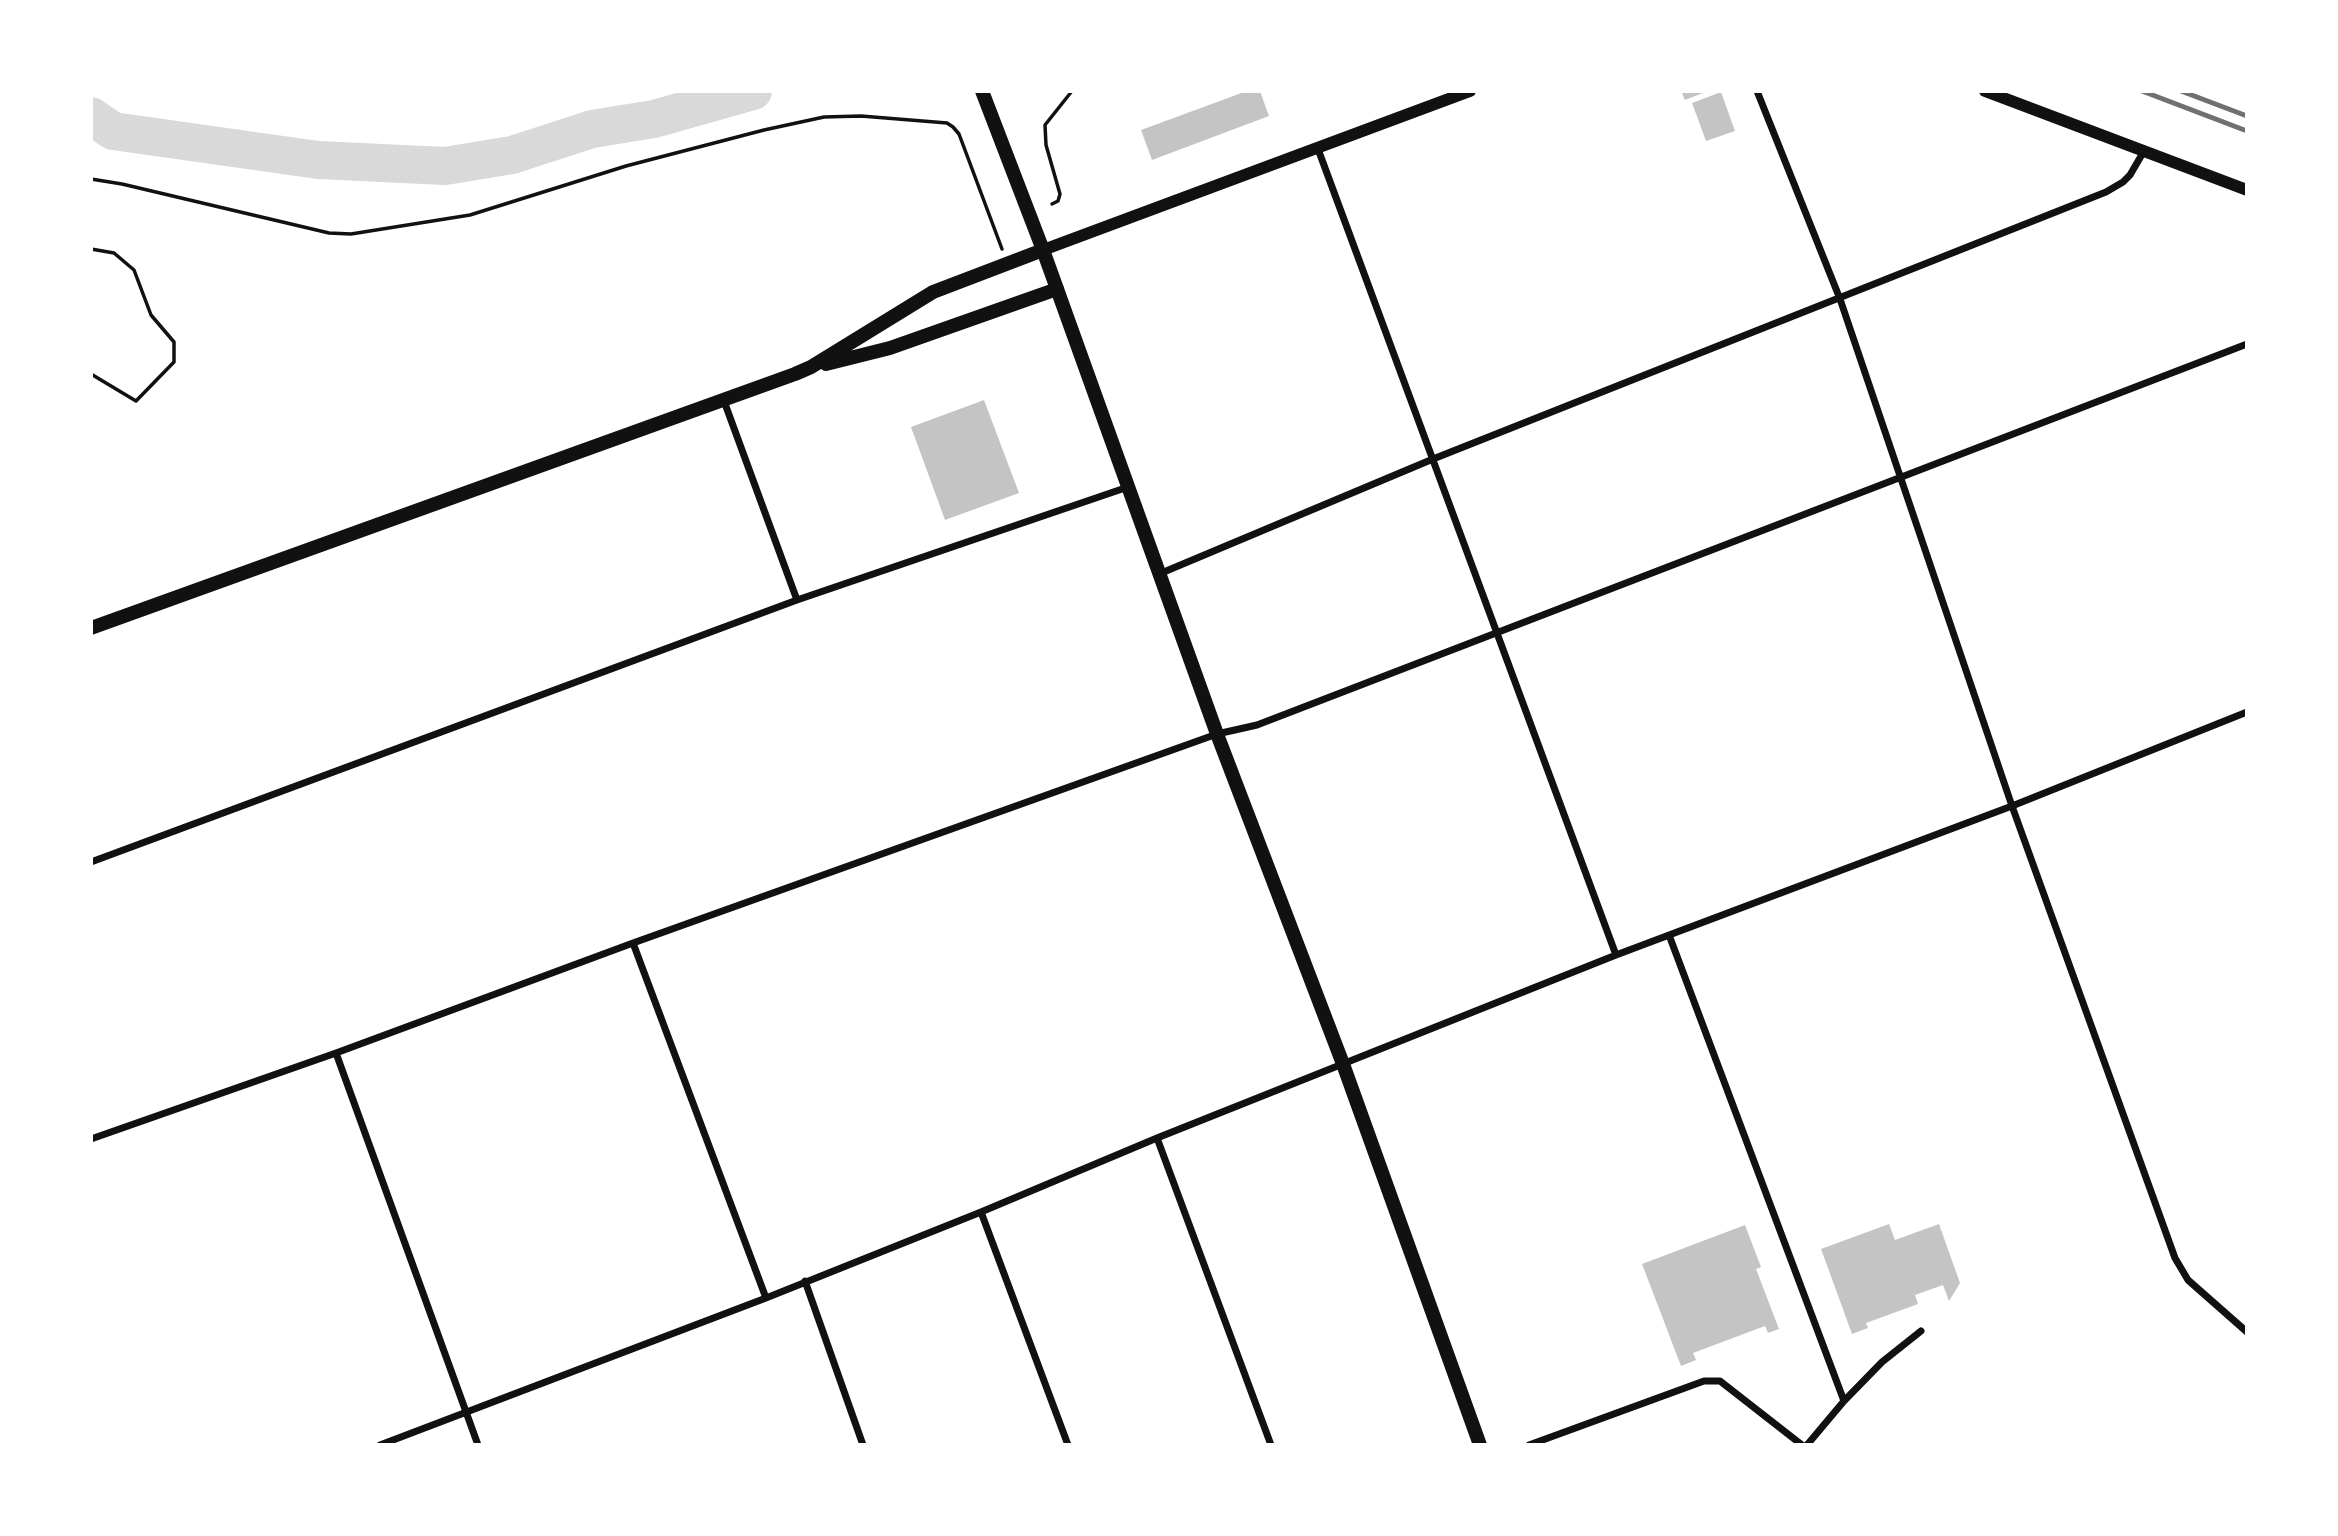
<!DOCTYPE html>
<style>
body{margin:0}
#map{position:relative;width:2338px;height:1536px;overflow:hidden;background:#fff;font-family:Commissioner,sans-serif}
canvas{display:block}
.frame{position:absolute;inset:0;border:93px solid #fff;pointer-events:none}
</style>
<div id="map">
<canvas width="2338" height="1536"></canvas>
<div class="frame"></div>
</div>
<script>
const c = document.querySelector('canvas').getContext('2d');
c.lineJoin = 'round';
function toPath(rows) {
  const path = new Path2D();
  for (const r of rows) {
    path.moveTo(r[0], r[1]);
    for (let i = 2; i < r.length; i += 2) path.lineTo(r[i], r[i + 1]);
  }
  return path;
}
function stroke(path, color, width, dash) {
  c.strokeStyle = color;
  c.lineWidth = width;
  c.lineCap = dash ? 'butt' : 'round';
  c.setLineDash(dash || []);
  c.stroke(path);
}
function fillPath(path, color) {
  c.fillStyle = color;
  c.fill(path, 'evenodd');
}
stroke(toPath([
 [91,116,113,131,318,160,445,166,512,155,592,129,654,119,753,91]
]), '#d9d9d9', 38);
fillPath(toPath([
 [1247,91,1260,91,1269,116,1152,160,1141,130],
 [1681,91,1708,91,1685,100],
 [1721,92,1735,131,1706,141,1692,103],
 [984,400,1019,493,945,520,911,427],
 [1889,1224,1895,1240,1939,1224,1960,1283,1949,1301,1943,1285,1915,1295,1918,1304,1866,1323,1868,1328,1852,1334,1821,1249],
 [1745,1225,1761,1267,1756,1269,1779,1329,1768,1333,1765,1326,1693,1353,1696,1360,1681,1366,1642,1264]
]), '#c4c4c4');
stroke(toPath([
 [91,179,122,184,329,233,351,234,470,215,626,166,764,130,824,117,861,116,947,123,953,127,959,134,1002,249],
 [1052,204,1058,201,1060,194,1046,145,1045,125,1072,91],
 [91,249,114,253,134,270,151,315,174,342,174,362,136,401,91,374]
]), '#111', 3.5);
stroke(toPath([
 [1757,91,1840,299,2012,806,2175,1258,2188,1280,2247,1332],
 [1318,149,1616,955],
 [724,401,797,600],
 [1159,574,1433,459,2106,192,2123,182,2130,175,2144,151],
 [91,862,797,600,1128,487],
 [1669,935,1844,1401],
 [633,943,766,1298],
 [336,1053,478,1445],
 [1157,1138,1271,1445],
 [91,1139,336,1053,633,943,1217,734,1257,725,2247,344],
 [981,1212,1068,1445],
 [805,1281,863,1445],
 [380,1445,766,1298,981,1212,1157,1138,1616,955,2012,806,2247,712],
 [1529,1445,1704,1381,1720,1381,1802,1445],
 [1807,1445,1844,1401,1882,1362,1921,1331]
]), '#111', 7);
stroke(toPath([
 [1985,91,2247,190],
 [1043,250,1470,91]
]), '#111', 12);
stroke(toPath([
 [826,364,890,348,1057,289],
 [91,628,795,374,811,367,933,292,1043,250]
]), '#111', 14);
stroke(toPath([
 [982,91,1043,250,1217,734,1343,1064,1480,1445]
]), '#111', 14);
stroke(toPath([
 [2142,91,2247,131],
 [2181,91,2247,116]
]), '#707070', 5);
</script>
